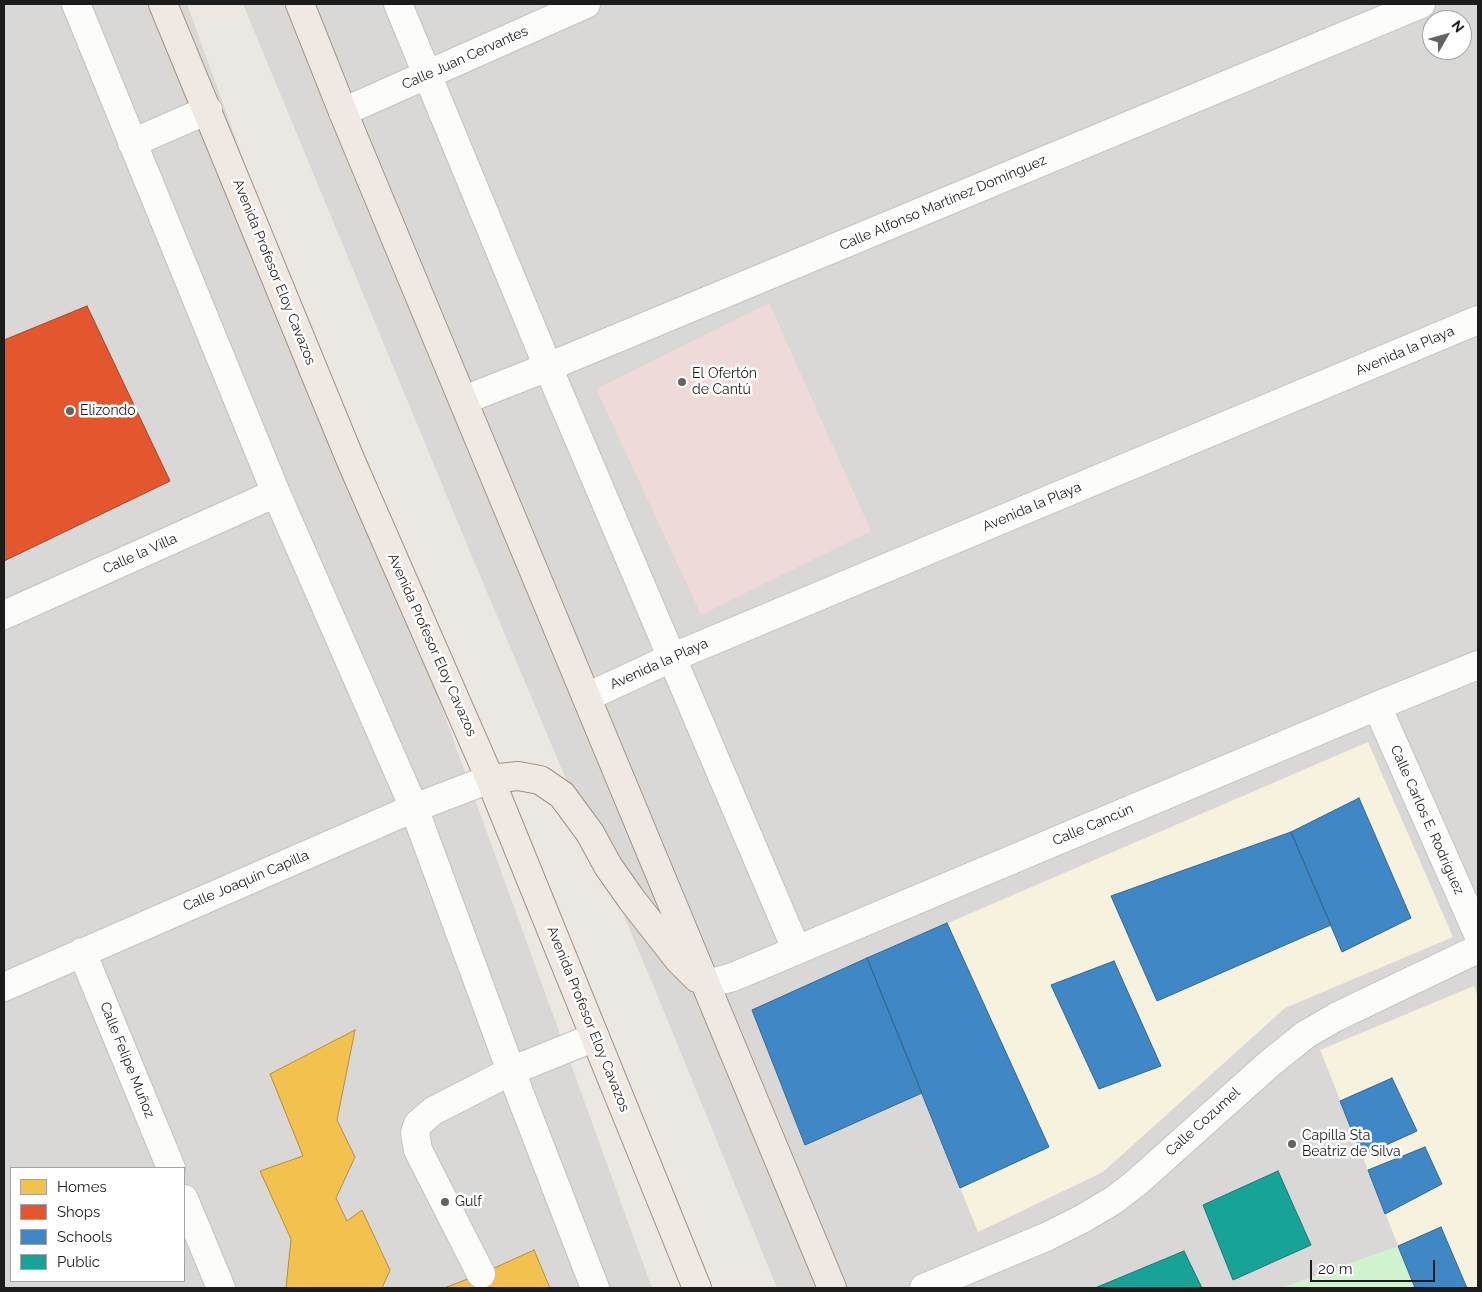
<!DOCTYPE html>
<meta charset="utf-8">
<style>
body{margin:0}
#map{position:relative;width:1482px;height:1292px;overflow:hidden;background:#ebe8e4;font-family:Raleway,sans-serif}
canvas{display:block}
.frame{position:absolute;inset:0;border:5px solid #1c1c1c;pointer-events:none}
.legend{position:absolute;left:10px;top:1167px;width:175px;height:115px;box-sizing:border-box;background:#fff;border:1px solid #a4a4a4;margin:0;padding:6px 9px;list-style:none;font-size:15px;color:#1c1c1c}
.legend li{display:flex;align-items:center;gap:10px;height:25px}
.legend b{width:25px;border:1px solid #a4a4a4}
.north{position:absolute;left:1422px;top:10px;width:50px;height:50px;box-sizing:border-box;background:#fff;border:1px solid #a4a4a4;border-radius:50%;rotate:52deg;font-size:14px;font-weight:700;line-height:20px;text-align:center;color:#1c1c1c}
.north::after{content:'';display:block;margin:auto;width:18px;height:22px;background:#646362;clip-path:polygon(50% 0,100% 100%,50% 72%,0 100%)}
.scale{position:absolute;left:1310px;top:1260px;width:125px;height:22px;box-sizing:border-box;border:2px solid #1c1c1c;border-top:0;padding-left:6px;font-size:15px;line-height:18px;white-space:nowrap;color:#1c1c1c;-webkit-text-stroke:4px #fff;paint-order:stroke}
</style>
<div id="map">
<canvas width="1482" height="1292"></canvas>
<div class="frame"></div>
<ul class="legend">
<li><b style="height:14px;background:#f2c14e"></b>Homes</li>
<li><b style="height:14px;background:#e4572e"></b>Shops</li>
<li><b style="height:14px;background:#3f88c5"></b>Schools</li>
<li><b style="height:14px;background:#17a398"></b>Public</li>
</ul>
<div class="north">N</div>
<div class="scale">20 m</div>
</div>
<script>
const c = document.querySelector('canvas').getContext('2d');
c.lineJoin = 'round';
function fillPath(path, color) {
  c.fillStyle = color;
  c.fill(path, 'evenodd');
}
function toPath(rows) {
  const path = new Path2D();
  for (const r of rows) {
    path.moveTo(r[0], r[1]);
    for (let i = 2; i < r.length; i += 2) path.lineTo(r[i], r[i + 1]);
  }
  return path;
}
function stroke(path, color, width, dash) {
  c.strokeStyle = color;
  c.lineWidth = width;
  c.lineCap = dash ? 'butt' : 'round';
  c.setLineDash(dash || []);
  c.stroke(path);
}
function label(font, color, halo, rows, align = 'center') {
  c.font = font + ' Raleway,sans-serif';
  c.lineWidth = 5;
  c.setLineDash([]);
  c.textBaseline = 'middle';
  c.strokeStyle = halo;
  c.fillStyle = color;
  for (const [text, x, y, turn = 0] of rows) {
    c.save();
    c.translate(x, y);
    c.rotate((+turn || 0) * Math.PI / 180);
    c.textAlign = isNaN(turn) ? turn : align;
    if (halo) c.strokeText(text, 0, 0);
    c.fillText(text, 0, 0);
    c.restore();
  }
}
fillPath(toPath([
 [4,4,187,4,652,1288,4,1288],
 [11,1168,184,1168,184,1281,11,1281],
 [243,4,1478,4,1478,1288,777,1288,656,992,470,552],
 [1432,20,1462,20,1462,50,1432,50]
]), '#dad8d6');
fillPath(toPath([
 [769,303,871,531,701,615,596,389]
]), '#eedad9');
fillPath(toPath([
 [1368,742,1453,937,1285,1008,1103,1172,978,1232,867,958],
 [1474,986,1478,997,1478,1288,1415,1288,1320,1050]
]), '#f6f2de');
fillPath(toPath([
 [596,389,701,615,604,655,520,428],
 [1320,1050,1395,1239,1274,1288,1029,1288,1133,1238]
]), '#d9d8d6');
fillPath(toPath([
 [1398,1246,1415,1288,1281,1288]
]), '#d1f3cd');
const homes = toPath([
 [355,1030,337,1120,355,1157,336,1198,347,1221,362,1210,390,1270,382,1288,286,1288,291,1239,260,1171,303,1156,270,1074,355,1030],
 [534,1250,550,1288,444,1288,481,1274,534,1250]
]);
fillPath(homes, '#f2c14e');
stroke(homes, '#b2903f', 1);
const shops = toPath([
 [87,306,170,481,4,561,4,340,87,306]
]);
fillPath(shops, '#e4572e');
stroke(shops, '#a84529', 1);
const schools = toPath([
 [1359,798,1411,918,1342,952,1291,832,1359,798],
 [1291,832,1331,925,1157,1001,1111,896,1291,832],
 [947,923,1049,1147,960,1188,867,958,947,923],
 [867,958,922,1093,805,1145,752,1010,867,958],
 [1114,961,1161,1066,1099,1089,1051,985,1114,961],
 [1392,1078,1417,1131,1362,1156,1340,1101,1392,1078],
 [1425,1147,1442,1184,1385,1214,1368,1170,1425,1147],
 [1441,1227,1467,1288,1415,1288,1398,1246,1441,1227]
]);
fillPath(schools, '#3f88c5');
stroke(schools, '#346892', 1);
const public = toPath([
 [1278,1171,1311,1245,1233,1280,1203,1205,1278,1171],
 [1184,1251,1202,1288,1095,1288,1184,1251]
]);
fillPath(public, '#17a398');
stroke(public, '#187a73', 1);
const minor = toPath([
 [76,4,276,493,414,808,511,1071,595,1288],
 [398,4,548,367,796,949],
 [343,112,586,4],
 [132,143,208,110],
 [464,400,548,367,1421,4],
 [4,615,276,493],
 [587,697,671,658,1478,320],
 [1377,706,1478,934],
 [82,952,171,1168],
 [707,984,733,977,1377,706,1478,665],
 [4,987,414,808,490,779],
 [184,1199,221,1288],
 [481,1274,418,1150,415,1133,418,1124,433,1111,511,1071,595,1037],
 [924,1288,1046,1237,1082,1219,1114,1200,1136,1183,1269,1064,1305,1035,1336,1017,1478,949]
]);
const major = toPath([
 [163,4,351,461,490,779,697,1288],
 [300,4,343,112,832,1288],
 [490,779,518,776,540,780,562,795,590,833,608,866,632,900,679,960,697,978]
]);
stroke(minor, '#c3c2c0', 30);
stroke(major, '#a19381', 30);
stroke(minor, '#fcfcfb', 28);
stroke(major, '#f0e9e3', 28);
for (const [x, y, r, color] of [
 [682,382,5,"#646362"],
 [70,411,5,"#646362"],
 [1292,1144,5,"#646362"],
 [445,1202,5,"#646362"]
]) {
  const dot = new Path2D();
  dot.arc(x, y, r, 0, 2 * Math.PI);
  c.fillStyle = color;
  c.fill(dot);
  stroke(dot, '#fff', 2);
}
label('14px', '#1c1c1c', '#fff', [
 ["Calle Juan Cervantes",465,58,-24],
 ["Calle Alfonso Martínez Domínguez",943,203,-23],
 ["Avenida Profesor Eloy Cavazos",274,272,68],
 ["Avenida la Playa",1405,351,-23],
 ["Avenida la Playa",1032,507,-23],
 ["Calle la Villa",140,554,-24],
 ["Avenida Profesor Eloy Cavazos",432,645,66],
 ["Avenida la Playa",659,664,-24],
 ["Calle Carlos E. Rodríguez",1427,820,66],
 ["Calle Cancún",1093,825,-23],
 ["Calle Joaquín Capilla",246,881,-23],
 ["Avenida Profesor Eloy Cavazos",588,1019,68],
 ["Calle Felipe Muñoz",127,1060,68],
 ["Calle Cozumel",1203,1122,-42]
]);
label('14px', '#1c1c1c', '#fff', [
 ["El Ofertón",692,374],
 ["de Cantú",692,390],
 ["Elizondo",80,411],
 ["Capilla Sta",1302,1136],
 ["Beatriz de Silva",1302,1152],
 ["Gulf",455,1202]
], 'left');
</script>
